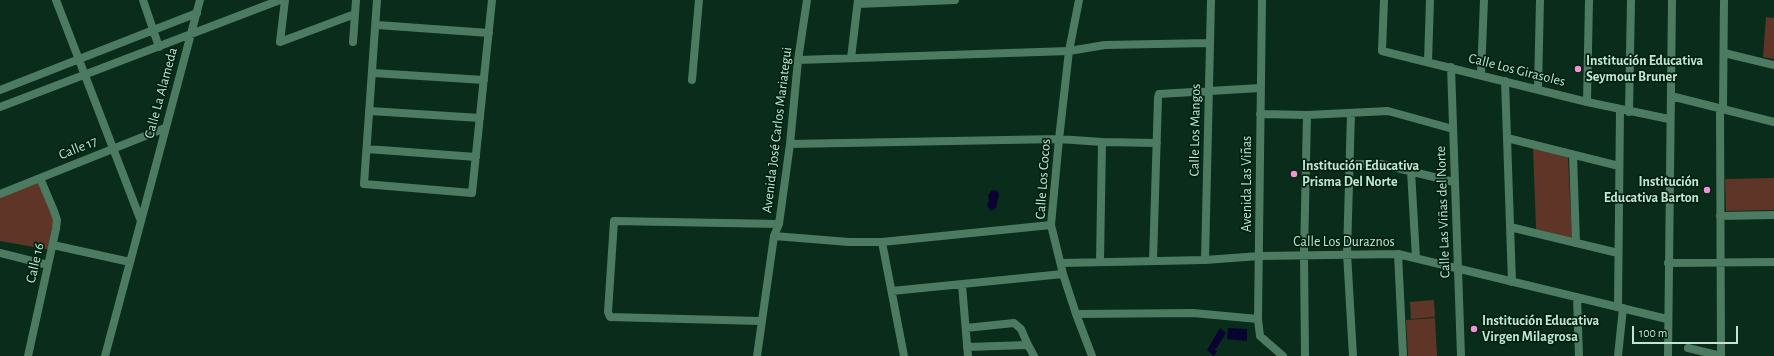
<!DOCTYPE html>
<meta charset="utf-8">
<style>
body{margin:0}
#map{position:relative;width:1774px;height:356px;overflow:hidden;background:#092c1b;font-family:"Alegreya Sans",sans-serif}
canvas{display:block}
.scale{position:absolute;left:1632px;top:326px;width:106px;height:18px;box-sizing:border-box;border:2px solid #c5e5d1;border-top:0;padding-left:5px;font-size:12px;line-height:14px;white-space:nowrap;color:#c5e5d1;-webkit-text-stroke:3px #002212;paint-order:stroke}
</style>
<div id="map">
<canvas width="1774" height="356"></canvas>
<div class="scale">100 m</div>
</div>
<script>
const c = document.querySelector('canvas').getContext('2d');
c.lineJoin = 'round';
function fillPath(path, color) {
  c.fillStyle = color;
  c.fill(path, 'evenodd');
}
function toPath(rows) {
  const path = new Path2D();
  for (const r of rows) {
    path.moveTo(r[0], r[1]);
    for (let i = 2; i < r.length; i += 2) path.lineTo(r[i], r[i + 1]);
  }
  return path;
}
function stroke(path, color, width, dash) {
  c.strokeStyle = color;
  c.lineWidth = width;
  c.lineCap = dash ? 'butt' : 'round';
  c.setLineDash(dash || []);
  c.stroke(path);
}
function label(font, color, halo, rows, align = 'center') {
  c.font = font + ' "Alegreya Sans",sans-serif';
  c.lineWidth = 3.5;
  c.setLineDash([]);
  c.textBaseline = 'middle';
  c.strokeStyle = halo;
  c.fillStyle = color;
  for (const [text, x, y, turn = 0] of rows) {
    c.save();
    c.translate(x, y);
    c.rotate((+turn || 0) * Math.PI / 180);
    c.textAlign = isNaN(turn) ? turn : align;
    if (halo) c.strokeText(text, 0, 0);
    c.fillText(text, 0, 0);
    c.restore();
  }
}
fillPath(toPath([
 [1766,17,1774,18,1774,59,1763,57],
 [1533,148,1568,157,1572,238,1536,229],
 [1774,178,1774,210,1726,211,1725,179],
 [40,181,54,219,51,250,0,241,0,198],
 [1434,300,1435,317,1411,319,1410,302],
 [1435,318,1437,356,1408,356,1406,320]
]), '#5e3527');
fillPath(toPath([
 [992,190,997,191,999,194,996,208,991,211,987,205,989,200,988,195],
 [1220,328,1226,333,1216,349,1213,348,1217,351,1214,356,1207,350],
 [1228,328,1247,329,1247,341,1227,339]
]), '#0a0332');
stroke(toPath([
 [56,0,141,221],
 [143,0,159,47],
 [285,0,280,42,355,14],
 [377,0,364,184,472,193,492,0],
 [1079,0,1069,51,1059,139,1051,225,1063,274,1076,314,1092,356],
 [1262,0,1258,319,1260,336,1283,356],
 [1384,0,1382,51,1587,102,1669,119],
 [858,4,955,0],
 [377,25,489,33],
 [353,42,356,0],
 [1724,53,1774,65],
 [851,58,858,0],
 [798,60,1069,51,1105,45,1209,43],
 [1428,62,1430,0],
 [1451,67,1461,356],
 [373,73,484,80],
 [1481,74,1484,0],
 [692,80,699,0],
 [1505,81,1512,282],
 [1538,89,1540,0],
 [0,90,197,13],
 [1671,96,1774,122],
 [1587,102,1589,0],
 [0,107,280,0],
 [1720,108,1721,356],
 [1723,109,1724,0],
 [370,111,480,118],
 [1629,112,1631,0],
 [1351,113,1347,253,1353,356],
 [1260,114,1307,115,1388,111,1453,129],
 [1507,138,1619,166],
 [790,144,1059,139,1102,142],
 [367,149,476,157],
 [1573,155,1576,243],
 [1350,164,1381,164,1454,182],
 [1411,171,1416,258],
 [0,194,165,128],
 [1720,216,1774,215],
 [1510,227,1618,253],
 [774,236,849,242,882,242,1051,225],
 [882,242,904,356],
 [53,245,130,262],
 [0,253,48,265],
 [1398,254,1403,356],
 [1205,260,1211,0],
 [1153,261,1158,98,1159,94,1260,88],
 [1100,262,1102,142,1157,143],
 [1061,263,1205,260,1260,256,1398,254,1667,319],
 [1668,263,1774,262],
 [962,285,968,356],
 [892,291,1063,274],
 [1577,297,1579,356],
 [1618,307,1620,110],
 [1076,314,1193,313,1258,319],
 [760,321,610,317,608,312,614,221,779,224],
 [966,328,1014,323,1021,329,1028,345],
 [967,347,1028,345,1034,356],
 [1688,348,1721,356],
 [28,356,56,229,57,220,54,211,40,178],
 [105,356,200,0],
 [757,356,774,236,779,224,790,144,798,60,807,0],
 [1305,356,1304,255,1307,115],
 [1618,356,1623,308],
 [1668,356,1672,0]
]), '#4c7b61', 8);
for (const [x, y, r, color] of [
 [1578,69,4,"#f391d6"],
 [1294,174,4,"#f391d6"],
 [1707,190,4,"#f391d6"],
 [1474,329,4,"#f391d6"]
]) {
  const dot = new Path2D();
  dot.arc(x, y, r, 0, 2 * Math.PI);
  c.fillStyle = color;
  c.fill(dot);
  stroke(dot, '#002212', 1.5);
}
label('bold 14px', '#c5e5d1', '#002212', [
 ["Institución Educativa",1586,61],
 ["Seymour Bruner",1586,77],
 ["Institución Educativa",1302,166],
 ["Prisma Del Norte",1302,182],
 ["Institución",1699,182,"right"],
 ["Educativa Barton",1699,198,"right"],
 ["Institución Educativa",1482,321],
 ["Virgen Milagrosa",1482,337]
], 'left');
label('14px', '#c5e5d1', '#002212', [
 ["Calle Los Girasoles",1517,70,14],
 ["Calle La Alameda",161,93,-75],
 ["Avenida José Carlos Mariategui",777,130,-83],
 ["Calle Los Mangos",1195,130,-89],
 ["Calle 17",78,148,-22],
 ["Calle Los Cocos",1043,179,-86],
 ["Avenida Las Viñas",1247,184,-90],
 ["Calle Las Viñas del Norte",1443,212,-92],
 ["Calle Los Duraznos",1344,242],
 ["Calle 16",35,263,-77]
]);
</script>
